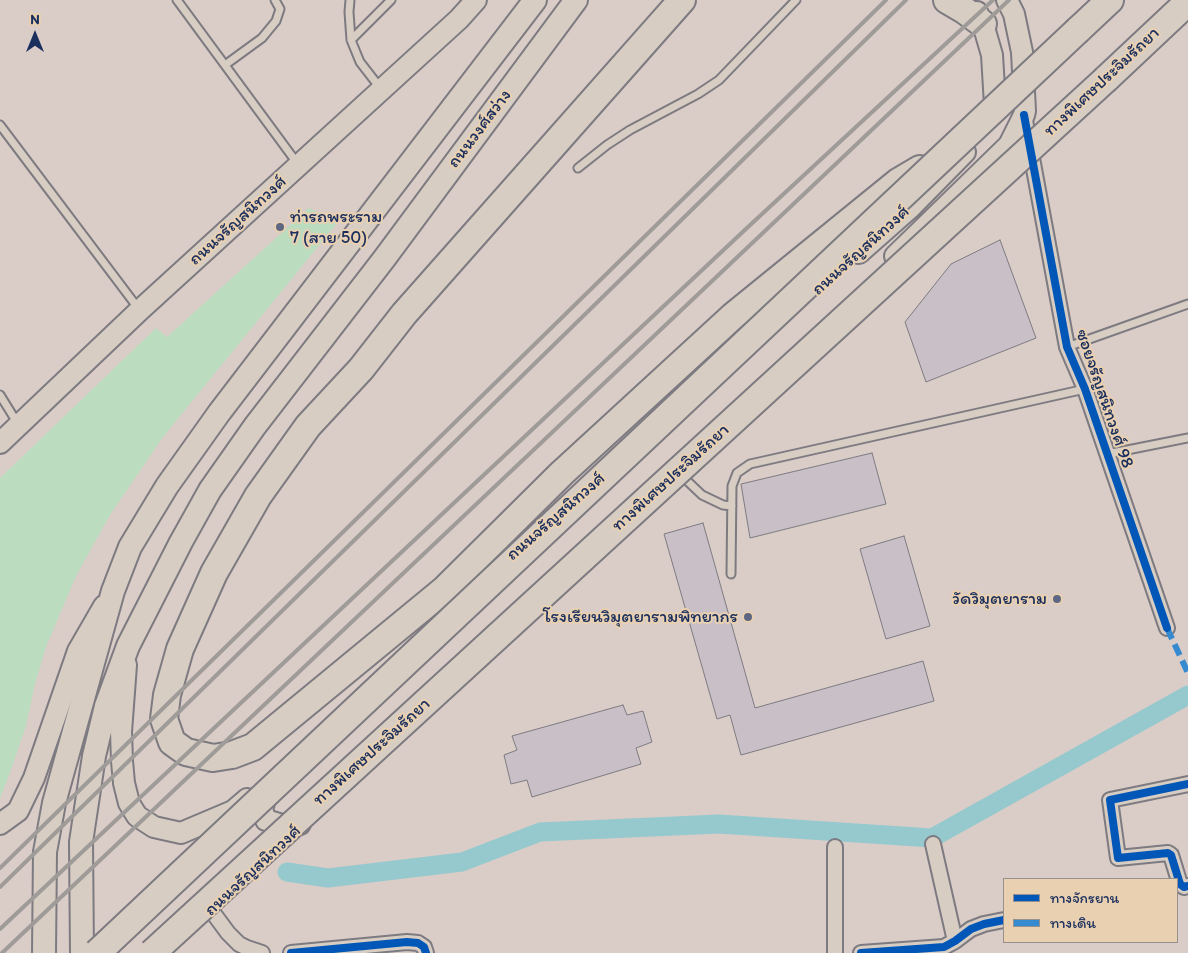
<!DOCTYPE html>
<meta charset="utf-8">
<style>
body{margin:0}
#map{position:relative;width:1188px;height:953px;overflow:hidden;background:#daccc7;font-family:Itim,"Playpen Sans Thai",sans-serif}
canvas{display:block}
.legend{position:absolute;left:1003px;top:878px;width:175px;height:65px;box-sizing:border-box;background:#e8d0b0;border:1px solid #96908f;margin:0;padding:6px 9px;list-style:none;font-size:15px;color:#1b2f5e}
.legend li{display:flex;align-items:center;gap:10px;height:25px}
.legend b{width:25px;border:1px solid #96908f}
.north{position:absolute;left:10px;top:10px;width:50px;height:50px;-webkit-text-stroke:4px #e8d0b0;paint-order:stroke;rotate:0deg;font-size:14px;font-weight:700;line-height:20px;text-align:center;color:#1b2f5e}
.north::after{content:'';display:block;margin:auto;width:18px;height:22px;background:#1b2f5e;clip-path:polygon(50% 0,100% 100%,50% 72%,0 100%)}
</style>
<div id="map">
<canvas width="1188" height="953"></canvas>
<ul class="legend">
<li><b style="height:6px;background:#0057b8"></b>ทางจักรยาน</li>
<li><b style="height:6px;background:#368acf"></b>ทางเดิน</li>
</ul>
<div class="north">N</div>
</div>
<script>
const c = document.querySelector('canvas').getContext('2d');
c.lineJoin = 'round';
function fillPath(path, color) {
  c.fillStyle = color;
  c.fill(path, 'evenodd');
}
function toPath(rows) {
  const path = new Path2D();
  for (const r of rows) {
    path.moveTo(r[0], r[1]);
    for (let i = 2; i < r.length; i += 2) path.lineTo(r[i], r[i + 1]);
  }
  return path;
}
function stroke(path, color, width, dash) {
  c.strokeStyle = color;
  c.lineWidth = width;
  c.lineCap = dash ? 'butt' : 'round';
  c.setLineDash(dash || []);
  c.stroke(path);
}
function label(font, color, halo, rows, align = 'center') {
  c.font = font + ' Itim,"Playpen Sans Thai",sans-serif';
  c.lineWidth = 4;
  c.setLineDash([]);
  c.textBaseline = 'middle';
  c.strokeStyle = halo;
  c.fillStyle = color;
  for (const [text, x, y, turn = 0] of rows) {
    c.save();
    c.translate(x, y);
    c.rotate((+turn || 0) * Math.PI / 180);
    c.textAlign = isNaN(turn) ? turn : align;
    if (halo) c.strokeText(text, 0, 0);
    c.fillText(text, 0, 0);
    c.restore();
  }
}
fillPath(toPath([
 [309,208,338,222,163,437,110,515,76,576,46,647,35,684,26,726,7,781,0,798,0,478,156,328,167,337]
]), '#bbdcbf');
stroke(toPath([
 [287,872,328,878,462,862,540,832,719,824,932,838,1188,695]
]), '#95c9ce', 19);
const building = toPath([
 [1000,240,1036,338,926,382,905,322,951,264,1000,240],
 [872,453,886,504,750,538,741,484,872,453],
 [703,523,755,708,923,661,934,701,741,755,730,715,717,719,664,534,703,523],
 [904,536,930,626,886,639,860,549,904,536],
 [623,705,627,715,643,711,652,742,636,748,641,764,532,797,527,780,511,784,504,755,517,750,512,736,623,705]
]);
fillPath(building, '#c8bfc7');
stroke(building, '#7d7b81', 1);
const service = toPath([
 [177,0,297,163],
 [350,0,349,12,351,40,360,62,381,89],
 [351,40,391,0],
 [225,65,262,38,276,21,280,9,275,0],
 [0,125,138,308],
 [578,168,607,145,630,130,698,94,719,80,796,0],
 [1067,347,1188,304],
 [0,395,18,424],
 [1107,454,1188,438],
 [681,475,702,495,723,505,732,506],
 [731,574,732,486,737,473,750,464,1085,389]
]);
const minor = toPath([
 [1024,115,1067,347,1085,389,1167,628],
 [1188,784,1110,800,1118,858,1168,853,1171,855,1180,884,1184,887,1188,886],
 [933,844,955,941],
 [835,847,835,953],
 [211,910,228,933,239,944,247,948,262,953],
 [291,953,407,942,418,943,424,947,426,953],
 [861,953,944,947,955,941,971,929,984,924,1004,920]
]);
const secondary = toPath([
 [977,12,983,24,992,55,995,105,990,116],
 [859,253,910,208,965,152],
 [895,256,1009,145,1024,115,1025,111,1022,52,1014,14,1007,0],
 [0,443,140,310,459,19,476,0],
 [126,665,121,732,122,761,124,783,129,803,137,816,154,827,181,833,233,811,247,799],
 [271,789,265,799,262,810,266,820,282,825,300,824],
 [0,824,18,811,34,778,78,651,104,606]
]);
const primary = toPath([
 [44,953,45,852,54,803,113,591,130,547,167,486,219,413,535,0],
 [82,953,81,842,94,756,106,706,128,646,181,542,210,490,255,426,384,259,576,0]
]);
const motorway = toPath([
 [682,0,404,314,361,369,308,426,258,496,214,573,180,649,167,695,164,719,172,742,186,752,213,758,232,755,253,747,445,589,562,473,733,316,898,182,920,169],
 [947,0,964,10,983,24],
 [1078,30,1110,0],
 [1106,79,1188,2]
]);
stroke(service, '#7d7b81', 11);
stroke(minor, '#7d7b81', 18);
stroke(secondary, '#7d7b81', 24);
stroke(primary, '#7d7b81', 26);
stroke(motorway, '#7d7b81', 30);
stroke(service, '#d7cdc3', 7);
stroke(minor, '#d7cdc3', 14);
stroke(secondary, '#d7cdc3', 20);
stroke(primary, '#d7cdc3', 22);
stroke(motorway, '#d7cdc3', 26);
stroke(toPath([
 [0,868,886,0],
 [0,887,906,0],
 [0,929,748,227,993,0],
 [2,953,1009,0]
]), '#9e9b99', 4);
const motorwayBridge = toPath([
 [97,953,1078,30],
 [152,953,1106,79]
]);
stroke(motorwayBridge, '#7d7b81', 30, []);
stroke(motorwayBridge, '#d7cdc3', 26);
stroke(toPath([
 [1167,628,1188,673]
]), '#368acf', 6, [12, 6]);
stroke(toPath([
 [1024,115,1067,347,1085,389,1167,628],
 [1188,784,1110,800,1118,858,1168,853,1171,855,1180,884,1184,887,1188,886],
 [291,953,407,942,418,943,424,947,426,953],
 [861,953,944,947,955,941,971,929,984,924,1004,920]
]), '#0057b8', 8);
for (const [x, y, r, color] of [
 [280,227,5,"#5e6683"],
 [1057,599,5,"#5e6683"],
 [748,617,5,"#5e6683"]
]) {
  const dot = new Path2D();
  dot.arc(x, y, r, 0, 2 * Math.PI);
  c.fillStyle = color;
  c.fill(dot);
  stroke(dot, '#e8d0b0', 2);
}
label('18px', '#1b2f5e', '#e8d0b0', [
 ["ทางพิเศษประจิมรัถยา",1102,82,-43],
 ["ถนนวงศ์สว่าง",480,129,-53],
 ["ถนนจรัญสนิทวงศ์",238,221,-42],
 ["ถนนจรัญสนิทวงศ์",861,251,-42],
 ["ซอยจรัญสนิทวงศ์ 98",1104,399,71],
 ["ทางพิเศษประจิมรัถยา",671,478,-42],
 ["ถนนจรัญสนิทวงศ์",556,517,-41],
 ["ทางพิเศษประจิมรัถยา",372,752,-42],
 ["ถนนจรัญสนิทวงศ์",253,871,-43]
]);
label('18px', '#1b2f5e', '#e8d0b0', [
 ["ท่ารถพระราม",290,217,"left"],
 ["7 (สาย 50)",290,238,"left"],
 ["วัดวิมุตยาราม",1047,599],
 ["โรงเรียนวิมุตยารามพิทยากร",738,617]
], 'right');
</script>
